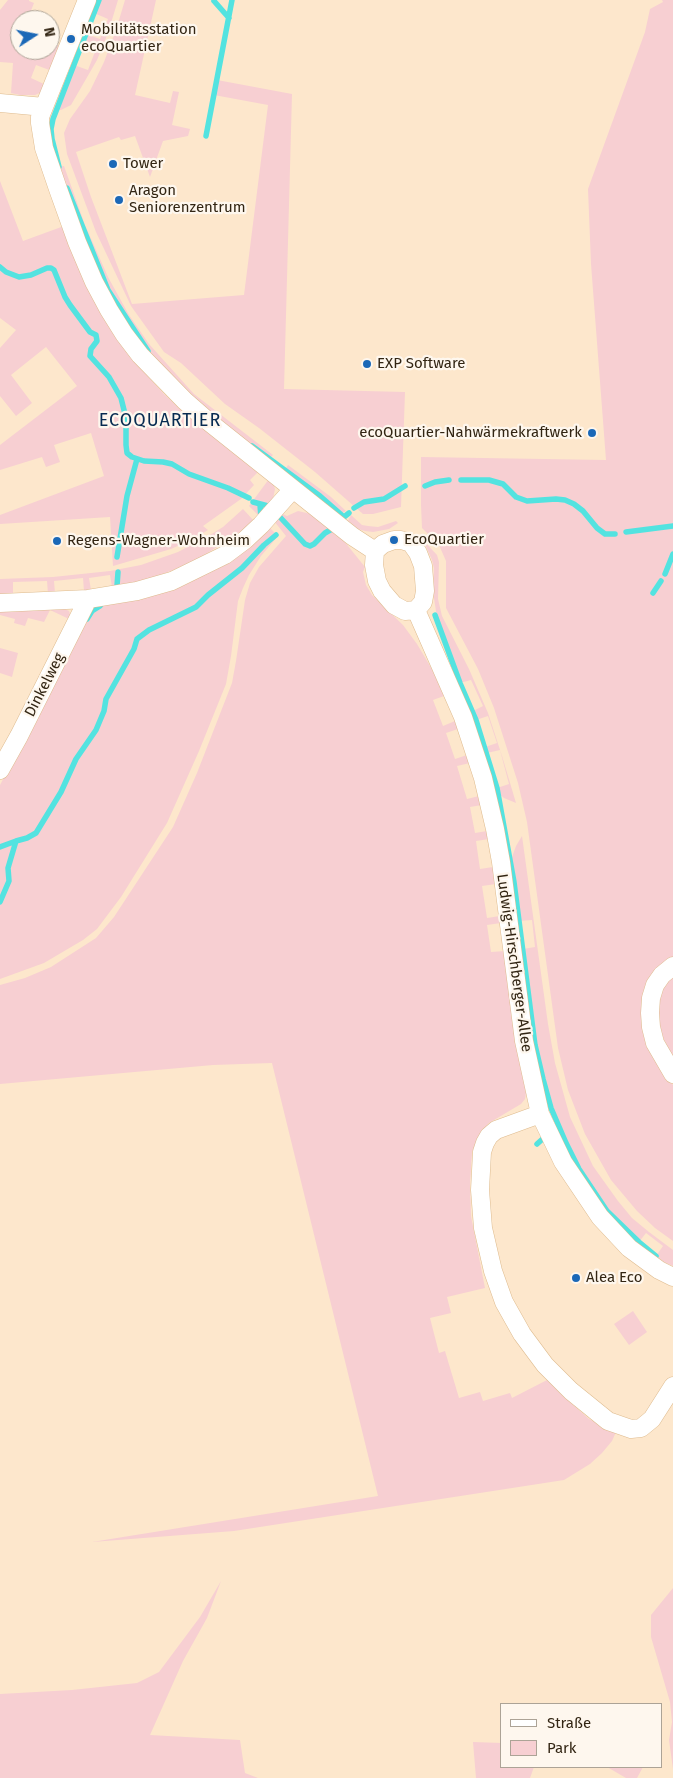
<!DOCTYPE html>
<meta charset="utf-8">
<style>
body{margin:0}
#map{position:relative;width:673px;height:1778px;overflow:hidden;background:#fde7cc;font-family:"Fira Sans",sans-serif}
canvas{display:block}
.legend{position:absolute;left:500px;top:1703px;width:162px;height:65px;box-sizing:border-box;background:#fef7ee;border:1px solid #aca396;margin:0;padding:6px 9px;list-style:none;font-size:15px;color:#322513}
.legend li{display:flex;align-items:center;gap:10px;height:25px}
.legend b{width:25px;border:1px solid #aca396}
.north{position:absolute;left:10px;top:10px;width:50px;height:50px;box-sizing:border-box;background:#fef7ee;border:1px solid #aca396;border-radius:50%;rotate:79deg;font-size:14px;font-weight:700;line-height:20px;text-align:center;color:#322513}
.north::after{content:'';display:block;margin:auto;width:18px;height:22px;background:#1b68b7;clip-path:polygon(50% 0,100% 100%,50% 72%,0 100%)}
</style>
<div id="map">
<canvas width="673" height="1778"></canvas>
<ul class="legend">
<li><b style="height:6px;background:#fff"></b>Straße</li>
<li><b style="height:14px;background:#f7cfd2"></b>Park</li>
</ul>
<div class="north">N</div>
</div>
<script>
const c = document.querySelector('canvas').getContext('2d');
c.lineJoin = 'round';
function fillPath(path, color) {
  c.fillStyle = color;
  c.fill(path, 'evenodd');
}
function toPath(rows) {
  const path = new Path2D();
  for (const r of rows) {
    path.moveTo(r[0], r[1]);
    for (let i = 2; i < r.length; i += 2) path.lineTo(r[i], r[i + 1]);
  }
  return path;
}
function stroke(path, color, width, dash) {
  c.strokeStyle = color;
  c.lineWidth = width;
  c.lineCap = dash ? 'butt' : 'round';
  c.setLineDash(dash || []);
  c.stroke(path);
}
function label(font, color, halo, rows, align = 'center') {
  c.font = font + ' "Fira Sans",sans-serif';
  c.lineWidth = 4.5;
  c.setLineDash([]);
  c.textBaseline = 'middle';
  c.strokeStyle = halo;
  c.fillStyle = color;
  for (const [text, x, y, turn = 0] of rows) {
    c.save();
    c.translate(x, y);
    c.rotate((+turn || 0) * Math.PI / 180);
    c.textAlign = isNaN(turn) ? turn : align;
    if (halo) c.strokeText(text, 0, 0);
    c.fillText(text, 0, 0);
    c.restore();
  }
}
fillPath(toPath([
 [8,0,29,0,29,1,34,3,30,13,26,11,24,20,20,20,20,50,50,50,50,42,62,47,52,71,36,65,31,78,46,85,42,92,35,95,20,95,11,93,13,63,0,62,0,10],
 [99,0,118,0,108,33,97,60,71,105,61,110,56,109,74,65,88,70,96,49,82,43,86,34,100,39,108,19,94,13],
 [125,0,156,0,135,95,170,103,173,91,179,92,172,125,190,129,188,136,163,141,150,177,135,136,121,140,119,137,76,152,91,197,132,304,244,295,268,105,214,95,217,80,292,94,284,389,405,392,401,507,373,514,363,514,315,472,259,428,225,404,181,363,164,352,131,306,96,232,67,154,64,133,70,119,90,91,104,62,116,30],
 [662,0,673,0,673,958,645,994,663,1072,673,1085,673,1241,655,1228,637,1211,611,1180,585,1134,568,1090,558,1048,527,822,518,783,494,708,478,669,446,608,446,561,439,545,422,528,421,505,421,457,606,460,591,264,588,189,645,32,650,9,663,2],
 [64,166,85,225,108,277,129,315,149,344,194,394,273,455,270,458,201,407,152,357,126,320,108,290,84,234,59,167],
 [0,181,23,241,64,226,134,358,145,373,164,394,191,419,259,471,250,480,254,485,241,499,203,526,208,530,193,539,171,549,113,566,110,517,0,524,0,515,104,476,91,433,54,445,60,462,46,467,42,457,0,470,0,445,77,386,46,347,11,375,32,403,16,416,0,396,0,348,16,330,0,318],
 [288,465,331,497,346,511,340,514,320,496,285,470],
 [269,479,273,483,275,489,273,499,258,515,249,506],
 [243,509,255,522,197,560,151,579,112,587,110,575,89,578,91,590,84,591,83,578,54,581,55,593,48,594,47,581,13,582,13,595,0,595,0,579,53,577,110,571,141,565,178,552,210,535,223,527],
 [298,511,311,514,334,531,344,541,365,567,363,572,366,585,372,595,403,625,417,644,433,671,444,696,433,700,443,726,455,721,458,729,446,733,455,759,467,755,470,763,457,766,467,799,479,796,482,805,470,807,475,833,487,831,489,839,476,841,480,869,493,867,496,884,482,886,487,918,500,916,501,923,487,925,491,952,505,951,526,1093,525,1099,521,1104,489,1123,481,1132,472,1152,470,1184,471,1216,485,1288,447,1297,451,1313,430,1318,439,1353,445,1351,459,1398,480,1392,483,1401,510,1393,512,1398,549,1379,560,1393,589,1419,616,1432,612,1441,602,1453,590,1464,564,1480,234,1531,92,1542,378,1496,272,1063,213,1065,0,1084,0,985,25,978,51,967,96,938,114,917,173,827,197,773,232,683,236,661,245,600,250,583,259,567,286,536,274,521,281,513,287,516],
 [351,515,362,525,368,526,378,527,396,521,398,523,389,529,373,532,365,531,358,529,348,521],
 [270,528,278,536,261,556,249,575,243,588,238,601,231,656,226,684,199,751,167,823,121,897,97,929,83,940,44,963,0,979,0,785,89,615,100,606,245,549],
 [423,540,437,555,439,562,438,599,442,616,469,669,488,713,502,756,516,803,504,798,498,793,497,788,509,784,500,750,487,753,485,747,497,743,488,716,476,720,473,711,483,706,471,680,460,683,438,624,433,592,434,568,432,560],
 [0,606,61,607,69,611,70,614,69,619,50,610,44,622,28,618,25,626,14,623,15,619,0,615],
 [0,648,18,653,12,677,0,673],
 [522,836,548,1024,555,1063,570,1117,593,1166,618,1201,632,1218,649,1232,673,1250,673,1266,664,1262,656,1256,663,1246,646,1233,639,1242,607,1211,579,1169,566,1143,551,1108,543,1079,535,1045,523,949,535,947,532,920,519,921,511,860,516,846],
 [673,976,673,1061,660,1030,658,1005,661,991],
 [633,1311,647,1332,629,1345,614,1324],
 [221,1581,207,1618,183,1661,150,1735,240,1740,245,1773,258,1778,0,1778,0,1694,72,1690,137,1683,159,1672,200,1617],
 [673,1588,673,1769,669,1740,672,1722,670,1702,651,1637,651,1615],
 [473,1742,502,1743,502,1767,534,1767,530,1778,476,1778],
 [607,1767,643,1767,637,1778,626,1778]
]), '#f7cfd2');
stroke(toPath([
 [214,1,229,18],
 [206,136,232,0],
 [59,167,52,139,51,129,53,119,99,0],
 [67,188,108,290,148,351],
 [0,267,6,272,19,277,31,275,47,268,51,268,54,270,65,297,70,305,90,332,96,335,97,341,91,349,90,356,109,377,121,398,126,418,126,445,127,453,132,457,144,461,163,462,172,464,189,474,228,488,249,498],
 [252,446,320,496,344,517,349,513],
 [461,480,489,480,503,484,516,497,527,501,556,499,565,500,574,504,583,511,597,528,605,534,615,534],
 [425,486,435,482,449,480],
 [253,502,268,506],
 [260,505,261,518],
 [354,508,364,502,384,499,405,486],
 [279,516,305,544,310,546,314,544,325,533,332,529],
 [626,532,673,526],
 [117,557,127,496,137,459],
 [665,574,673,554],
 [114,590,117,586,118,572],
 [653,593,661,581],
 [435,615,460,683,476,720,497,788,514,882,535,1045,543,1079,551,1108,566,1143,579,1169,607,1211,639,1242,656,1256],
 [87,619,92,611,100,606,104,600],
 [0,847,16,841],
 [0,902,9,881,8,868,16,841,27,838,36,833,61,792,76,759,96,730,104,711,106,699,134,649,137,639,149,630,196,607,208,595,242,568,264,545,276,535],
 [537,1144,547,1135]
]), '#53e3e0', 5.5);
const minor = toPath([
 [87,0,40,117,40,123,44,148,58,189,77,242,94,282,109,310,124,334,140,355,185,401,209,422,352,536,375,551],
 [0,103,44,107],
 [394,540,401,540,411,543,418,553,423,566,425,591,423,602,416,610,405,611,394,605,382,591,377,581,374,565,375,551,383,544,394,540],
 [0,603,88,599,137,591,172,581,225,555,245,540,261,525,293,489],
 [416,610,463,717,483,778,495,829,501,862,524,1041,540,1114,563,1162,600,1217,629,1248,659,1270,673,1277],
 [0,770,19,736,88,599],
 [673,966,662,975,655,985,651,998,650,1013,651,1027,655,1043,673,1074],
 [540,1114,496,1130,489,1136,485,1143,482,1152,480,1190,483,1228,493,1271,504,1302,522,1334,545,1365,571,1391,608,1421,631,1429,641,1428,652,1419,673,1386]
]);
stroke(minor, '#debb8e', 19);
stroke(minor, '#fff', 18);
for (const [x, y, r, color] of [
 [71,39,5,"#1b68b7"],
 [113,164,5,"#1b68b7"],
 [119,200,5,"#1b68b7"],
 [367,364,5,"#1b68b7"],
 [592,433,5,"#1b68b7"],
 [394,540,5,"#1b68b7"],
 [57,541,5,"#1b68b7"],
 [576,1278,5,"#1b68b7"]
]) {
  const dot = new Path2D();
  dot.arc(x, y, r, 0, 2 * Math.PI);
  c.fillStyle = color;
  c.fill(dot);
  stroke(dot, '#fef7ee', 2);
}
label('15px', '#322513', '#fef7ee', [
 ["Mobilitätsstation",81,30],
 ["ecoQuartier",81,47],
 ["Tower",123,164],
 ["Aragon",129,191],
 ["Seniorenzentrum",129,208],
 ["EXP Software",377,364],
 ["ecoQuartier-Nahwärmekraftwerk",582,433,"right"],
 ["EcoQuartier",404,540],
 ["Regens-Wagner-Wohnheim",67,541],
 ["Alea Eco",586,1278]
], 'left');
label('15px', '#322513', '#fef7ee', [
 ["Dinkelweg",45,685,-63],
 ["Ludwig-Hirschberger-Allee",514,963,82]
]);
c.letterSpacing = '1px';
label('18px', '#072b51', '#fef7ee', [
 ["ECOQUARTIER",160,421]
]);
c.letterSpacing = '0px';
</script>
